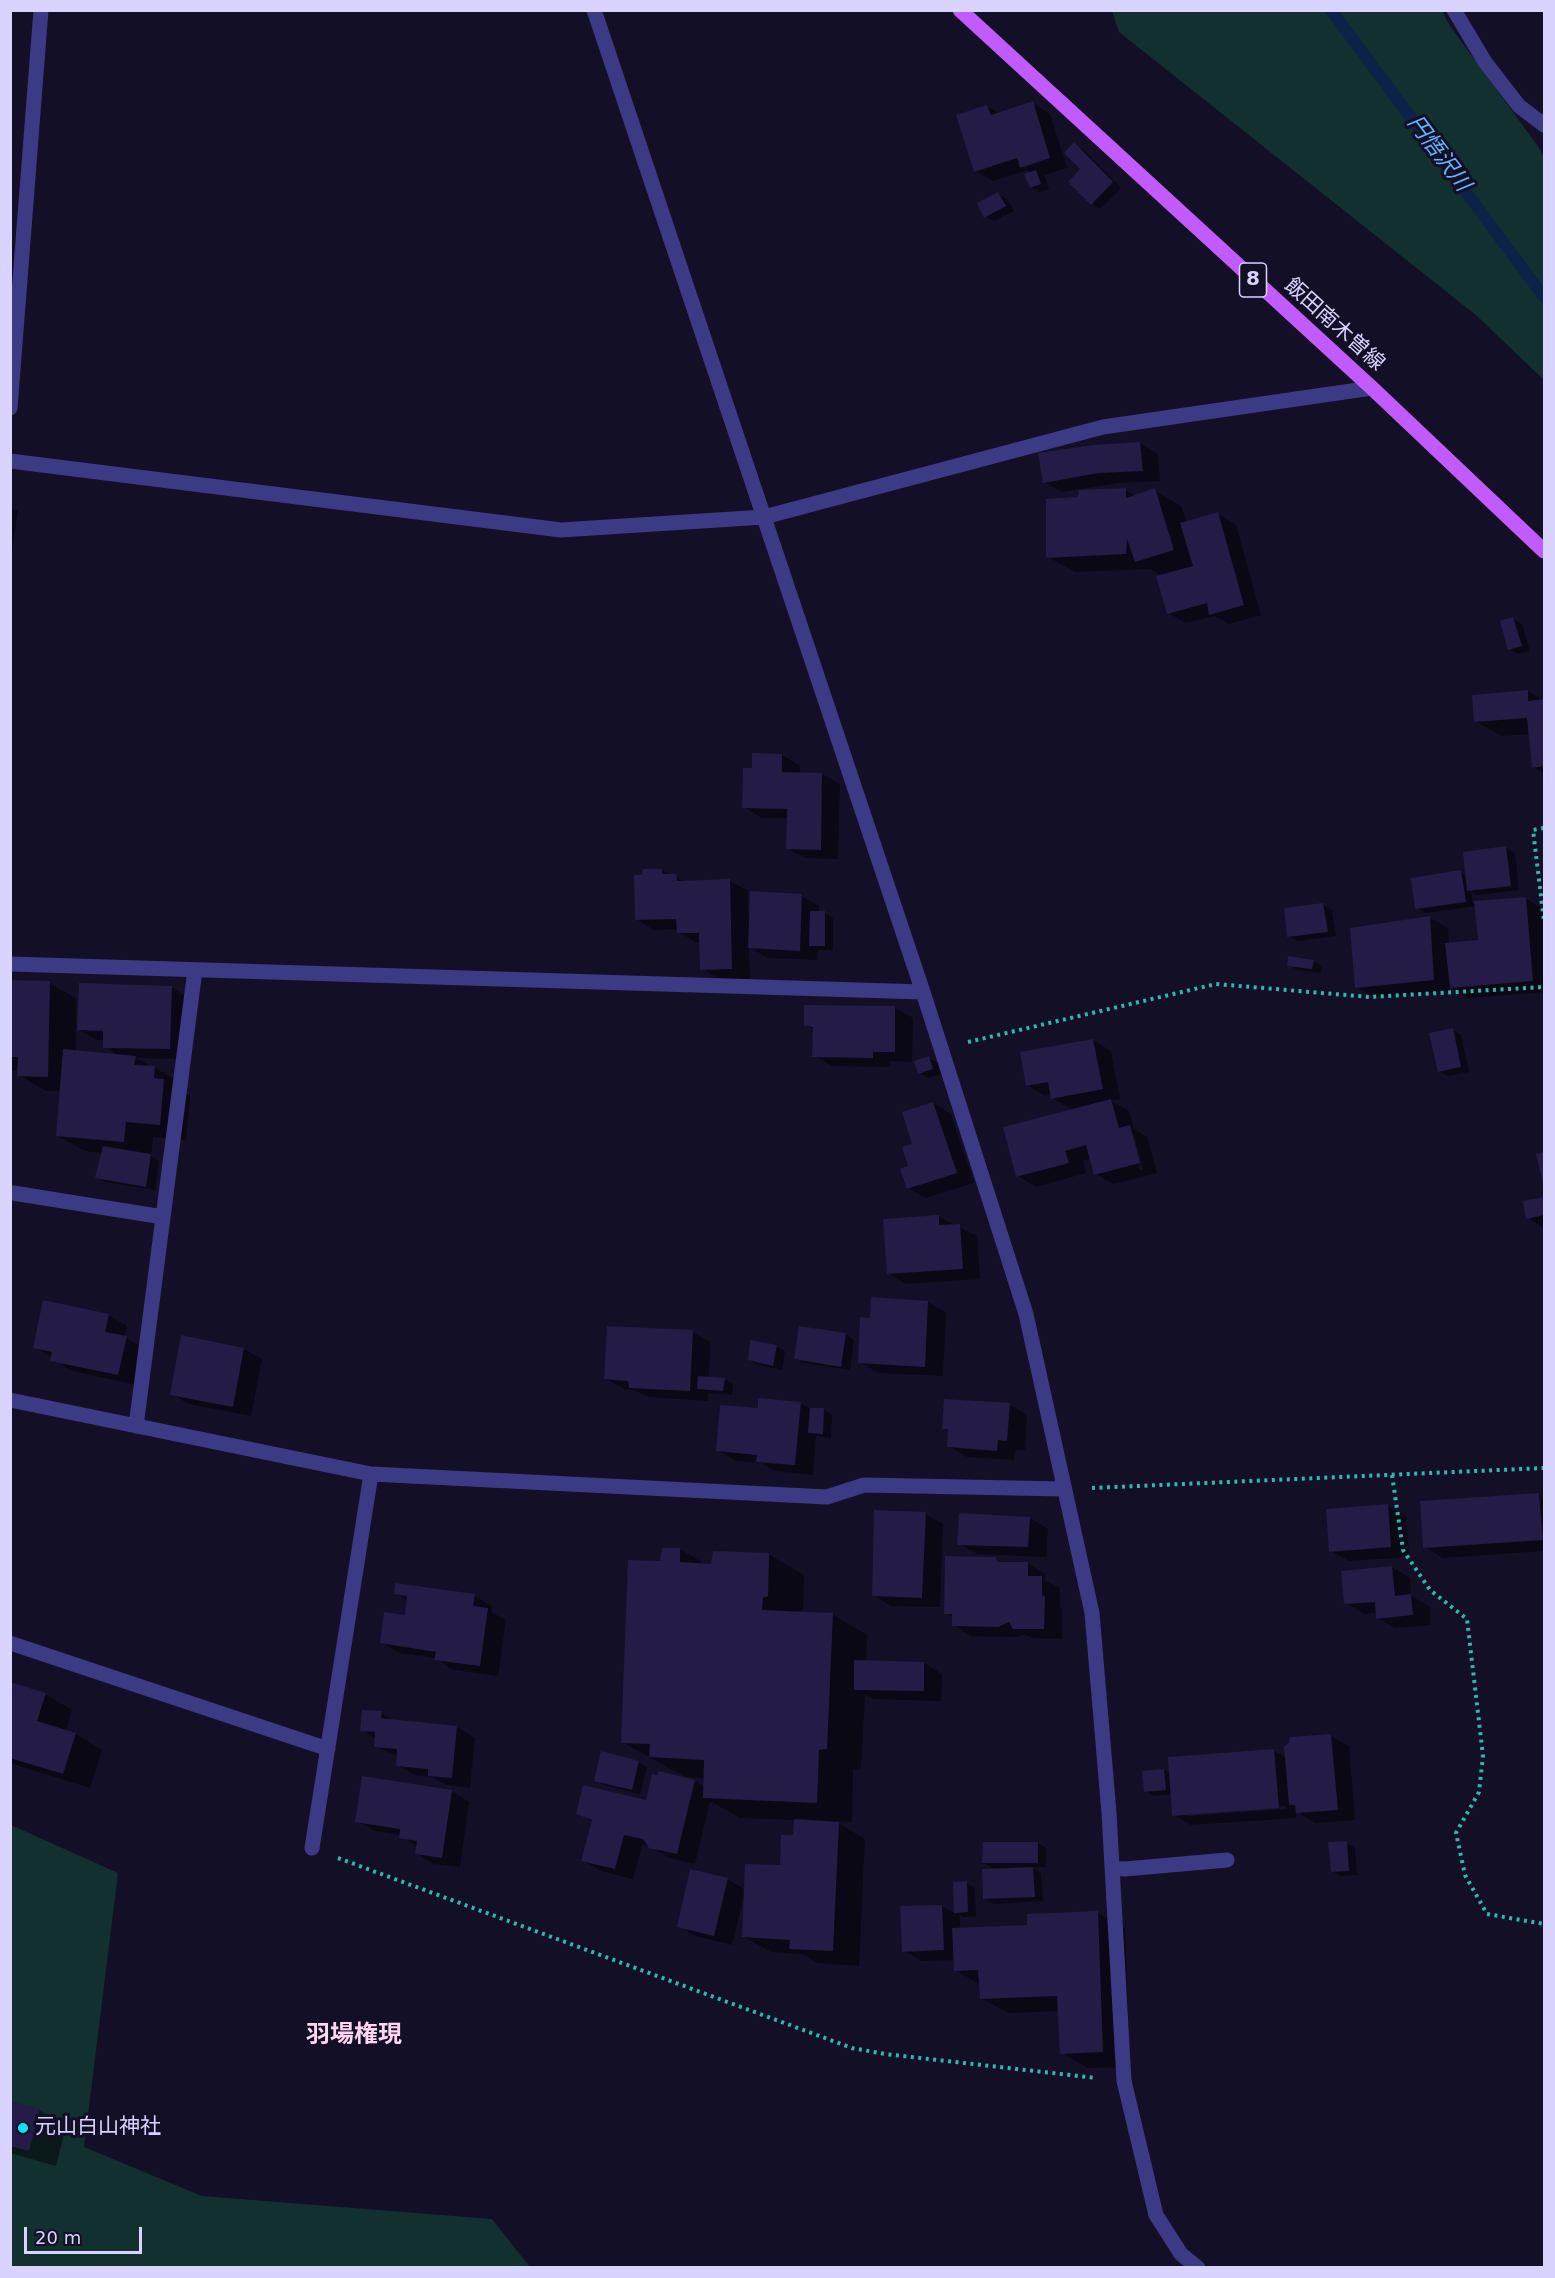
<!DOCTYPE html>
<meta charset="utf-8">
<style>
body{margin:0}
#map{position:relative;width:1555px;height:2278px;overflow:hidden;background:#130f26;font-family:"DejaVu Sans",sans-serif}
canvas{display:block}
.frame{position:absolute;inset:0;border:12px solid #d9d4ff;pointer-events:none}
.scale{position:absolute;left:24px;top:2227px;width:118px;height:27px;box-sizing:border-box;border:3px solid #d9d4ff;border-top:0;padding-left:8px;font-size:18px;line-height:21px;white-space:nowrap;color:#d9d4ff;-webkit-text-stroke:4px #130f26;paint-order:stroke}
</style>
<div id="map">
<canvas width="1555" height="2278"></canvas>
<div class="frame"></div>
<div class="scale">20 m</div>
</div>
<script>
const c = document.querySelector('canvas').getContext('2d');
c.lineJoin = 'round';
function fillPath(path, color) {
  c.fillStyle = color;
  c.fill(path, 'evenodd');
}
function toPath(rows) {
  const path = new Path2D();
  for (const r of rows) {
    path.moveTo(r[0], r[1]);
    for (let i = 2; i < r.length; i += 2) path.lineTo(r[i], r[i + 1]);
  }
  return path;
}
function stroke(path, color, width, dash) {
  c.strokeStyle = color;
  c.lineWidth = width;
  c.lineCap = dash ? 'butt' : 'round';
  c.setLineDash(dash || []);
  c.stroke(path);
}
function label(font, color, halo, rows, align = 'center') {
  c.font = font + ' "DejaVu Sans","Noto Sans JP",sans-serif';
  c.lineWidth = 6;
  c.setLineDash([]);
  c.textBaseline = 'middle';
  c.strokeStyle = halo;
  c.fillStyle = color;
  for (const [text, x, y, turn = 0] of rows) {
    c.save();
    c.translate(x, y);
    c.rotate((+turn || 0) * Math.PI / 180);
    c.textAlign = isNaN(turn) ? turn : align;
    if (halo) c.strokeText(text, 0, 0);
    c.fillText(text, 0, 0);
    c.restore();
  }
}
fillPath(toPath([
 [1112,11,1442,11,1450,26,1540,149,1544,159,1544,380,1477,316,1119,32],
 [11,1825,118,1873,84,2147,202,2196,492,2219,530,2267,11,2268]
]), '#12302f');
fillPath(toPath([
 [1032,103,1050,114,1067,168,1044,175,1049,189,1040,192,1031,187,1032,173,1028,170,993,181,975,171,987,106,1000,114],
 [1074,144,1083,149,1121,188,1100,209,1091,204],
 [998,194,1007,199,1014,211,994,221,985,216],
 [1140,443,1158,454,1160,481,1118,483,1081,489,1081,491,1125,490,1136,496,1154,490,1181,506,1187,522,1218,514,1236,525,1261,615,1229,624,1214,616,1186,623,1168,613,1162,576,1150,569,1075,572,1048,557,1080,498,1080,489,1062,492,1044,482],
 [10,507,18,511,10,561],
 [1513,619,1522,624,1530,651,1518,654,1510,649],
 [1528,691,1544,701,1544,773,1533,767,1530,734,1502,736,1475,721],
 [754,755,782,755,800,766,800,774,822,774,840,784,838,859,805,858,787,848,788,818,762,818,744,807,753,770],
 [1506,848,1515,853,1519,890,1477,895,1471,892,1473,903,1525,898,1543,909,1544,992,1469,998,1452,988,1452,990,1375,997,1357,987,1430,918,1448,928,1449,944,1480,941,1476,906,1425,913,1417,908,1460,872,1467,876],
 [661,870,686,882,730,881,748,891,748,912,801,896,819,906,819,913,825,913,833,918,833,950,818,950,817,960,768,958,749,947,750,979,720,979,702,969,701,943,697,943,679,932,679,929,654,930,636,919],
 [1323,905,1332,910,1336,936,1297,941,1289,936],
 [1314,961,1322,966,1321,973,1297,970,1288,965],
 [10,982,49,983,76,998,76,1026,171,987,189,998,188,1059,136,1058,182,1083,181,1091,190,1096,186,1140,153,1137,151,1156,159,1161,155,1190,105,1182,97,1177,103,1153,85,1151,58,1136,61,1091,46,1091,19,1075,19,1071,10,1070],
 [76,1028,97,1040,105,1040,105,1047,120,1056,76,1052],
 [895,1008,913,1018,912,1062,890,1061,890,1067,832,1066,814,1056,814,1030,806,1026],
 [1453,1030,1461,1035,1469,1072,1448,1076,1439,1071],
 [1093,1040,1111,1051,1120,1099,1111,1101,1129,1111,1134,1129,1147,1137,1157,1173,1114,1184,1096,1174,1091,1158,1083,1161,1086,1173,1036,1187,1018,1176,1073,1110,1052,1098,1051,1094,1045,1096,1027,1085],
 [1131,1135,1134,1135,1143,1170,1140,1170],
 [929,1058,938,1063,941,1074,928,1078,920,1073],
 [933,1103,951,1114,974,1183,926,1198,908,1188,914,1145],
 [1544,1198,1544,1228,1528,1218,1524,1203],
 [939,1217,977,1236,980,1279,906,1284,888,1273],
 [928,1302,946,1312,943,1376,878,1373,860,1362,871,1319],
 [109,1315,127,1326,124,1337,144,1348,136,1385,70,1370,35,1347],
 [800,1328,846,1335,854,1340,850,1370,804,1363,795,1358],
 [692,1332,710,1342,709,1378,724,1379,733,1384,732,1395,708,1393,708,1401,648,1397,634,1390,624,1389,606,1379],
 [182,1337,244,1349,262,1359,251,1416,189,1404,171,1394],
 [776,1346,785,1351,782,1370,758,1365,749,1360],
 [800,1403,811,1409,824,1410,832,1415,831,1438,816,1436,813,1475,776,1471,761,1463,736,1461,718,1450,759,1410],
 [1009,1405,1027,1415,1025,1450,1015,1450,1014,1460,967,1457,949,1446,949,1431,944,1428],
 [1539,1495,1544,1498,1544,1551,1443,1558,1425,1547],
 [1387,1506,1406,1516,1409,1557,1349,1561,1331,1551],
 [925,1514,943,1524,940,1607,891,1606,873,1595],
 [1030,1518,1048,1529,1046,1557,977,1554,959,1544],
 [680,1549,707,1565,768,1554,804,1575,803,1613,832,1614,867,1635,866,1662,924,1663,942,1674,941,1701,873,1699,865,1694,861,1769,853,1770,852,1822,835,1821,865,1839,859,1966,818,1963,802,1954,771,1952,744,1937,744,1895,732,1945,696,1936,678,1926,727,1879,746,1890,782,1867,794,1837,795,1820,740,1818,710,1801,695,1864,669,1858,649,1846,642,1845,633,1879,601,1871,583,1861,593,1822,577,1813,647,1802,695,1781,705,1787,705,1778,685,1777,622,1742,661,1563],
 [995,1559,1003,1563,1027,1563,1045,1574,1045,1580,1060,1588,1060,1606,1062,1609,1062,1639,1032,1638,1024,1634,1017,1637,971,1636,953,1625,953,1617,946,1613],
 [1392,1567,1410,1578,1411,1596,1429,1606,1431,1625,1395,1628,1377,1618,1377,1613,1364,1614,1346,1603],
 [395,1593,474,1596,492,1606,491,1612,506,1620,498,1676,454,1670,436,1658,399,1653,381,1642,406,1617,408,1601],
 [10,1683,45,1694,72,1710,66,1731,75,1734,102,1750,90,1788,10,1763],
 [381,1713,395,1721,457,1727,475,1738,470,1788,447,1785,432,1777,415,1775,397,1765,398,1757,375,1746,376,1739,362,1730],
 [1331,1736,1349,1746,1355,1820,1315,1823,1296,1811,1296,1818,1191,1825,1173,1815,1172,1794,1154,1796,1146,1791,1164,1770,1170,1774,1274,1751,1287,1758,1290,1744],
 [1286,1806,1286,1809,1189,1816,1189,1813],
 [639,1762,647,1767,640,1794,604,1785,596,1780],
 [451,1791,469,1802,460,1867,434,1864,416,1853,417,1847,401,1835,375,1831,357,1821],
 [1038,1843,1046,1848,1046,1867,1031,1867,1041,1873,1043,1901,994,1904,985,1899,996,1870,984,1863],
 [1346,1843,1355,1848,1357,1875,1341,1876,1332,1871],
 [966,1883,975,1888,976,1916,964,1917,960,1914,960,1929,1029,1927,1098,1913,1125,1928,1130,2067,1088,2068,1062,2053,1060,2011,1008,2013,981,1998,981,1985,955,1970,955,1960,922,1961,904,1951,942,1906,956,1914,954,1884],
 [10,2103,39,2110,66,2126,56,2166,10,2153]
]), '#0007');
stroke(toPath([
 [1331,10,1544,297]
]), '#0c2248', 12);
fillPath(toPath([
 [1033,101,1050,158,1020,168,1017,158,974,172,956,115,987,105,991,115],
 [1074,142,1113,182,1091,205,1068,182,1080,169,1064,153],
 [1036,170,1041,184,1030,188,1024,174],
 [998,192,1006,206,984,218,977,203],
 [1140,442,1143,471,1099,473,1043,483,1038,453,1093,445],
 [1126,488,1126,498,1155,488,1174,550,1135,562,1127,539,1126,554,1046,558,1046,499,1078,497,1079,490],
 [1218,512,1244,605,1209,615,1207,603,1167,614,1156,576,1193,566,1180,523],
 [1513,617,1522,646,1508,650,1500,621],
 [1528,690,1528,701,1544,699,1544,766,1532,768,1527,718,1474,722,1472,695],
 [752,753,782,754,782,772,822,773,821,850,786,849,787,809,742,808,743,768,752,768],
 [1506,846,1511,886,1467,891,1463,852],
 [643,869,662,869,662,874,676,874,677,881,730,879,732,969,700,970,699,933,677,933,676,919,635,920,634,875,642,875],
 [1461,870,1466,902,1415,909,1411,878],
 [750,891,802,894,800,951,748,948],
 [1526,897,1533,981,1450,988,1445,943,1478,940,1474,901],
 [1323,903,1328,932,1287,937,1284,908],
 [810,911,825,911,825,946,809,946],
 [1430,916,1434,980,1355,988,1350,928],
 [1288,956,1314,960,1312,969,1287,966],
 [10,980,50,981,48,1077,17,1076,18,1057,10,1057],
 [79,983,172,986,170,1049,103,1048,103,1031,77,1030],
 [804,1005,895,1006,895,1052,873,1052,873,1058,812,1057,813,1027,804,1026],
 [1453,1028,1461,1067,1438,1072,1429,1033],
 [1093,1039,1103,1089,1051,1099,1048,1082,1026,1086,1020,1052],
 [63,1049,136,1056,134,1065,155,1066,154,1078,164,1079,160,1125,126,1122,124,1142,56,1136],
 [929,1056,933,1069,918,1074,914,1061],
 [1111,1099,1119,1128,1130,1125,1140,1163,1094,1175,1086,1145,1065,1151,1069,1163,1016,1177,1003,1127],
 [933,1102,957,1173,907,1189,900,1169,908,1166,902,1147,912,1144,902,1112],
 [103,1146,151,1154,146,1187,95,1178],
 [1544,1152,1544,1187,1536,1154],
 [1544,1197,1544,1215,1526,1219,1523,1201],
 [939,1215,939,1225,960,1224,963,1269,887,1274,883,1219],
 [871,1297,928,1301,925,1367,858,1363,860,1317,870,1318],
 [43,1300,109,1314,105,1332,127,1336,118,1375,50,1361,52,1352,33,1348],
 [607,1326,693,1330,690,1391,629,1388,628,1381,604,1379],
 [799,1326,846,1333,841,1367,794,1359],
 [181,1335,244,1348,233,1407,170,1395],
 [750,1340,777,1345,773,1366,748,1360],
 [698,1376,725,1378,723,1391,697,1389],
 [758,1398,801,1402,795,1465,756,1462,757,1455,716,1451,720,1405,758,1408],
 [944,1399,1010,1403,1007,1441,998,1440,997,1451,947,1447,948,1429,942,1429],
 [810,1408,824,1408,823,1434,808,1433],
 [1539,1493,1543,1540,1423,1548,1420,1501],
 [1388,1504,1391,1547,1329,1552,1326,1509],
 [874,1510,926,1512,922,1598,872,1596],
 [959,1513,1030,1517,1028,1547,957,1545],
 [662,1548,680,1548,680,1562,711,1564,713,1551,769,1553,768,1596,763,1598,762,1610,833,1613,827,1749,819,1750,817,1803,703,1798,704,1760,649,1757,650,1744,621,1743,628,1560,660,1561],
 [945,1556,995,1557,998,1562,1028,1562,1028,1576,1042,1576,1042,1595,1045,1597,1044,1629,1013,1629,1009,1622,998,1627,952,1626,952,1614,944,1614],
 [1392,1566,1395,1596,1411,1594,1413,1615,1376,1619,1375,1602,1344,1604,1341,1571],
 [395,1583,475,1594,473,1606,488,1608,480,1666,434,1660,436,1652,380,1643,384,1612,405,1615,407,1596,394,1594],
 [854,1660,924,1662,924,1691,854,1690],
 [10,1682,46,1693,37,1721,76,1733,63,1774,10,1758],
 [362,1710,382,1711,381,1718,457,1726,452,1778,428,1776,428,1769,396,1766,397,1749,374,1747,375,1732,360,1731],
 [1331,1734,1338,1810,1296,1813,1295,1805,1289,1805,1284,1746,1289,1743,1290,1737],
 [1274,1749,1279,1808,1172,1816,1168,1757],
 [601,1751,639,1761,632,1790,594,1781],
 [1164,1769,1166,1790,1144,1792,1142,1771],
 [659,1771,695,1780,677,1854,649,1848,643,1839,624,1835,615,1869,581,1861,592,1820,576,1814,583,1785,646,1800,652,1774,657,1775],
 [362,1776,452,1790,442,1858,415,1854,417,1841,399,1838,400,1829,355,1822],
 [794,1819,839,1822,833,1951,789,1949,790,1940,742,1937,745,1864,780,1865,781,1835,793,1835],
 [1347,1841,1349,1871,1331,1872,1328,1842],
 [983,1842,1038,1842,1038,1863,982,1863],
 [1033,1867,1035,1897,983,1899,982,1869],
 [690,1869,728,1878,714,1936,677,1927],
 [967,1881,968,1912,954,1913,953,1882],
 [942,1905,944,1950,902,1952,900,1906],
 [1098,1911,1103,2052,1060,2054,1057,1996,980,1999,978,1970,954,1971,952,1928,1027,1925,1027,1914],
 [10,2101,40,2109,29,2151,10,2146]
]), '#241b47');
stroke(toPath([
 [1544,828,1533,830,1544,921],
 [968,1042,1216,984,1369,997,1544,987],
 [1392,1475,1403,1550,1430,1590,1467,1619,1483,1756,1479,1792,1456,1833,1465,1875,1487,1914,1544,1924],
 [1092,1488,1544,1468],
 [338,1858,852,2048,885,2054,1096,2078]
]), '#2fb8b0', 4, [3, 4.5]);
stroke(toPath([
 [594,10,923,992,1026,1314,1092,1613,1109,1813,1124,2081,1156,2215,1181,2254,1198,2268],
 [1454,10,1485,62,1519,106,1544,125],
 [10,408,41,10],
 [10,461,561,530,764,517,1103,427,1372,388],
 [10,964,923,992],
 [13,1193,163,1217],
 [10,1400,371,1474,827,1497,864,1485,1064,1489],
 [136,1426,195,970],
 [10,1643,328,1749],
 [312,1848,371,1474],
 [1112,1868,1125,1869,1227,1860]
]), '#3d3a85', 15);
stroke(toPath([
 [960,10,1372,388,1544,551]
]), '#c25bff', 15);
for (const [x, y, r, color] of [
 [23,2128,6,"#00e5ff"]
]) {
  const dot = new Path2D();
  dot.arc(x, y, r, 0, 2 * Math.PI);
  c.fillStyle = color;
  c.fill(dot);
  stroke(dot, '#130f26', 2);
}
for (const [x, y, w] of [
 [1253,280,27]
]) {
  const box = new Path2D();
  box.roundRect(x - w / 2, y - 17, w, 34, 4.5);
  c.fillStyle = '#130f26';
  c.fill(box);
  stroke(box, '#d9d4ff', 1.5);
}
label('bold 20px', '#d9d4ff', null, [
 ["8",1253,280]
]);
label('21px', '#d9d4ff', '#130f26', [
 ["飯田南木曽線",1334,325,42]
]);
label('21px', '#d9d4ff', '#130f26', [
 ["元山白山神社",35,2128]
], 'left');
label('italic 22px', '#62b6ff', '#130f26', [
 ["円悟沢川",1438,154,53]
]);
label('bold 24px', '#ffd6f0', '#130f26', [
 ["羽場権現",354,2036]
]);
</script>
